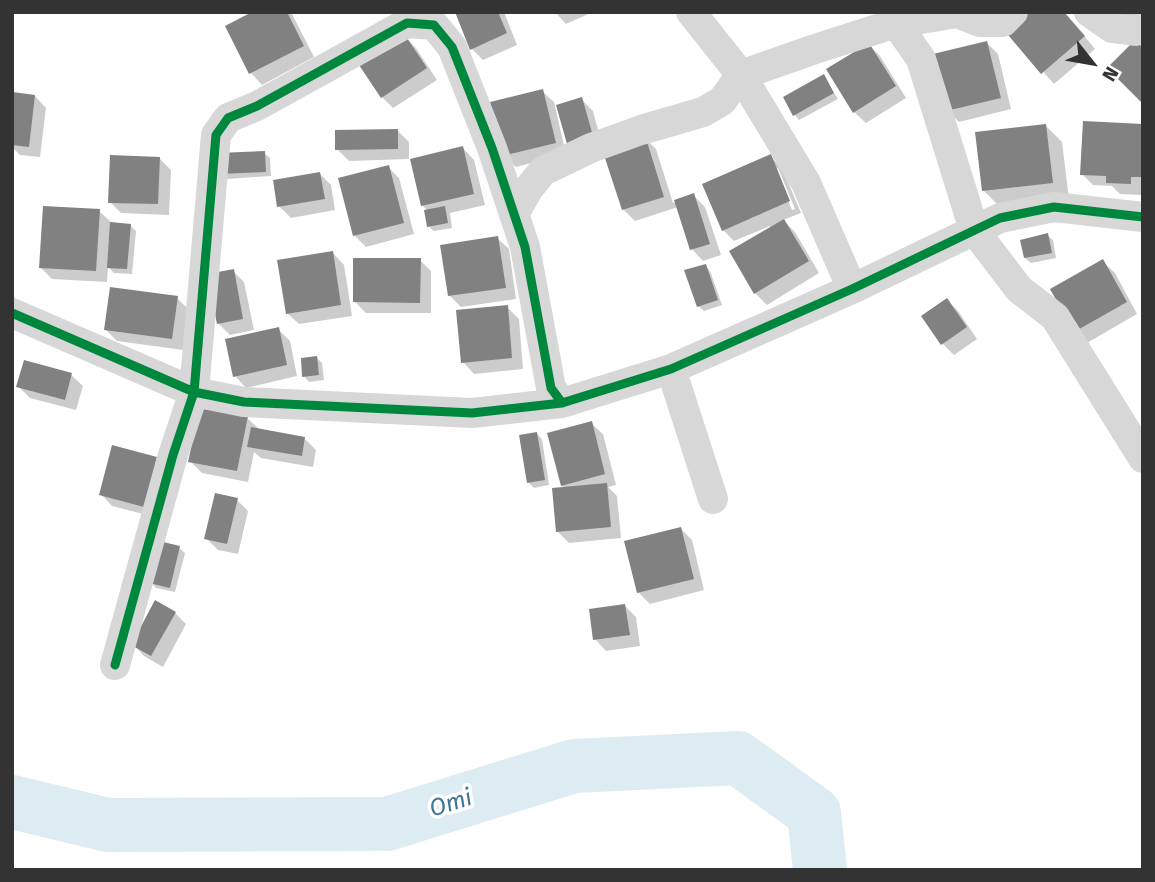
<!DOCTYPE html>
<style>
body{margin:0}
#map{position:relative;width:1155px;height:882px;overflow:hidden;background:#fff;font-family:"Fira Sans",sans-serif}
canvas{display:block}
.frame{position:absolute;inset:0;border:14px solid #333;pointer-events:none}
.north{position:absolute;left:1057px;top:28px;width:70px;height:70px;-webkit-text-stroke:5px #fff;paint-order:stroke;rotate:121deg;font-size:19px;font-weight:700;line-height:28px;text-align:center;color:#333}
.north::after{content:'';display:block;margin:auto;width:24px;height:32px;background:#333;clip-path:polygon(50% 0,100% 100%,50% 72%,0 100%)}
</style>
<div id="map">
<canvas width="1155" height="882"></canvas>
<div class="frame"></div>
<div class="north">N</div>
</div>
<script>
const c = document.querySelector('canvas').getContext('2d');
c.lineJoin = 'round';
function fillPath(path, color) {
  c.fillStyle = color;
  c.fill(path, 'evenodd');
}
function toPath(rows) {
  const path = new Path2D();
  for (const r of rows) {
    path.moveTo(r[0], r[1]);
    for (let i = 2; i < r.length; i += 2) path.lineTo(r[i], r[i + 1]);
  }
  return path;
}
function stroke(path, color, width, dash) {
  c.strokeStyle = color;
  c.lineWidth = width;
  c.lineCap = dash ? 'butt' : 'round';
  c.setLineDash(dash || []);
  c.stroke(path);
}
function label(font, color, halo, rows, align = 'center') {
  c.font = font + ' "Fira Sans",sans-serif';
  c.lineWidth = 7;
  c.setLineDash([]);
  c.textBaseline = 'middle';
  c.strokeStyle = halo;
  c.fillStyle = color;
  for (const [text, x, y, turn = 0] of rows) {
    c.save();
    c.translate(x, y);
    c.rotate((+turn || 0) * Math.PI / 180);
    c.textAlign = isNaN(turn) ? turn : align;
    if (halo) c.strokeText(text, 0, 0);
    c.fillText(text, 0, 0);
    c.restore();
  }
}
fillPath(toPath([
 [256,12,291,12,314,57,262,85,251,73,227,27],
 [456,12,504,12,517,45,483,60,472,49],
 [555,12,593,12,566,24],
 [1064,12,1095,49,1054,84,1006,30],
 [1109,12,1143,12,1143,23],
 [405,37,416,48,437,80,393,108,382,97],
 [987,43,998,54,1011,109,959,122,948,110],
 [869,45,880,56,906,98,866,123,854,112],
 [824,77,838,99,799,120,794,114],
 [542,91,554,102,566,154,516,167,504,155],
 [15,94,35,96,46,108,40,157,20,155,12,147],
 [581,99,593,111,603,148,558,106],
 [1045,125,1062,142,1069,199,1001,208,984,191],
 [1143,125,1142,195,1120,194,1112,186,1093,185,1082,174],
 [397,130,409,142,409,159,349,161,337,149],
 [644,137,656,149,673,203,693,195,705,207,721,255,703,261,692,249,678,207,635,221,623,209],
 [463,148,474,160,485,205,450,213,452,228,434,231,428,226,428,211,422,205],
 [264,153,270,158,271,176,226,179,220,174],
 [770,156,782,168,801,213,783,220,795,232,819,273,767,305,755,293,731,252,771,228,770,226,734,241,723,230],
 [774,168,778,168,795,209,792,210],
 [160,159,171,170,169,215,121,213,110,202],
 [388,167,399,178,414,234,366,247,355,236,340,179],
 [320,174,331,185,335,210,291,218,279,206],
 [99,211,111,222,130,225,136,231,132,274,114,273,108,267,107,282,52,279,41,268],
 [1047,235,1053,240,1056,258,1031,263,1025,258],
 [497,238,509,249,516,299,461,307,450,296],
 [333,253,344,265,352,316,299,324,287,313],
 [420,260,431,271,431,313,366,313,355,302],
 [1103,262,1115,273,1137,314,1087,343,1075,331],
 [705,266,710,271,722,305,704,311,698,306],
 [233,271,244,282,254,330,230,335,218,323],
 [177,298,188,309,183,350,117,341,106,330],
 [947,300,958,311,977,339,954,355,942,343],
 [507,307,519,319,523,369,474,374,463,362],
 [278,329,290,341,297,376,246,388,235,376],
 [317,358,322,363,324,380,309,382,304,376],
 [71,375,83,386,76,410,30,398,18,386],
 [247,418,260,430,304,438,316,450,313,467,261,458,254,452,248,482,202,473,190,461],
 [591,423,603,434,616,485,608,487,617,496,621,538,569,543,558,532,565,489,562,485],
 [537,434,542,439,549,485,534,488,528,482],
 [156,458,155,517,112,506,101,494],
 [237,500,248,511,238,554,218,550,206,538],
 [681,529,692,540,704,590,650,604,638,592],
 [179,548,185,553,175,592,156,588,151,582],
 [625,606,636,617,640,646,606,651,595,639],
 [175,613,186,624,163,667,144,656,133,644]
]), '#0003');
stroke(toPath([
 [12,802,108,825,387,824,574,766,738,758,814,813,820,870]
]), '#ddebf3', 54);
fillPath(toPath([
 [252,12,287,12,304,46,249,74,225,26],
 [455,12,498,12,507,33,470,50],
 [1023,12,1064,12,1085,36,1041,74,1003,29],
 [405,35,427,68,381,98,359,65],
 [1135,40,1143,48,1143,104,1107,68],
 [987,41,1001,98,946,111,933,54],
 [869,43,896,86,853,113,826,69],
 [824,74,834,93,793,116,783,97],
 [543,89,556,143,502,156,490,102],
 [13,92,35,95,29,147,12,145],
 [582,97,593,136,567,144,556,105],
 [1083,121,1143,124,1143,177,1131,177,1131,184,1106,183,1106,176,1080,175],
 [1046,124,1053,183,982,191,975,132],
 [398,129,398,149,335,150,335,130],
 [645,135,664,197,622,210,602,149],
 [463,146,474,194,421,206,410,159],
 [265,151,266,172,219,174,218,153],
 [771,154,790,201,722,231,702,184],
 [110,155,160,157,158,204,108,203],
 [389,165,404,223,353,236,338,178],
 [320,172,325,199,277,207,273,180],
 [694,193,710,244,690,250,674,200],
 [43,206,100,209,96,271,39,268],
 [445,206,448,223,427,227,424,210],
 [784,219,809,261,754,294,729,251],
 [110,222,131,224,127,269,107,268],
 [1048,233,1052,253,1024,258,1020,240],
 [498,236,506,288,448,296,440,245],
 [333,251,341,305,286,314,277,260],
 [353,258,421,258,420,303,353,302],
 [1103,259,1127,302,1074,332,1050,289],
 [706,264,718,300,697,307,684,270],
 [234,269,243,319,217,324,207,274],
 [110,287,178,296,172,339,104,330],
 [947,298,967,327,941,345,921,316],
 [508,305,512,358,461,363,456,310],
 [279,327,287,365,233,377,225,339],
 [317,356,319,375,302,377,301,358],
 [24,360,72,373,65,400,16,387],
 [200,407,248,416,237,471,188,462],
 [592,421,605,474,561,486,547,433],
 [251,427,305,437,302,456,247,447],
 [537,432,545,480,527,483,519,435],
 [112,445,157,457,144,507,99,495],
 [607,483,611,527,556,532,552,488],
 [215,493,238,498,227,544,204,539],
 [681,527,694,579,637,593,624,541],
 [159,541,180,546,170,588,149,583],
 [155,600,176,612,151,656,131,645],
 [625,604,630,635,593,640,589,609]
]), '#818181');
stroke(toPath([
 [691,12,741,75,806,183,852,289],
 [1089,12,1112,28,1135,31,1143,28],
 [896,23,921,59,974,230,1019,289,1055,317,1143,458],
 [514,214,529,188,543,171,591,148,641,130,703,112,722,101,741,75,815,49,896,23,958,13,980,22,1003,22,1013,12],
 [12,313,194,392,244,402,472,413,562,403,671,369,852,289,1000,218,1054,207,1143,217],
 [671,369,713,499],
 [115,665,173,455,194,392,216,135,228,118,257,106,407,23,434,25,452,47,492,148,525,247,551,388,562,403]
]), '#d7d7d7', 30);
stroke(toPath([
 [12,313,194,392,244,402,472,413,562,403,671,369,852,289,1000,218,1054,207,1143,217],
 [115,665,173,455,194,392,216,135,228,118,257,106,407,23,434,25,452,47,492,148,525,247,551,388,562,403]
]), '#00873e', 9);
label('italic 24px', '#3f7597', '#fff', [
 ["Omi",451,804,-17]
]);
</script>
